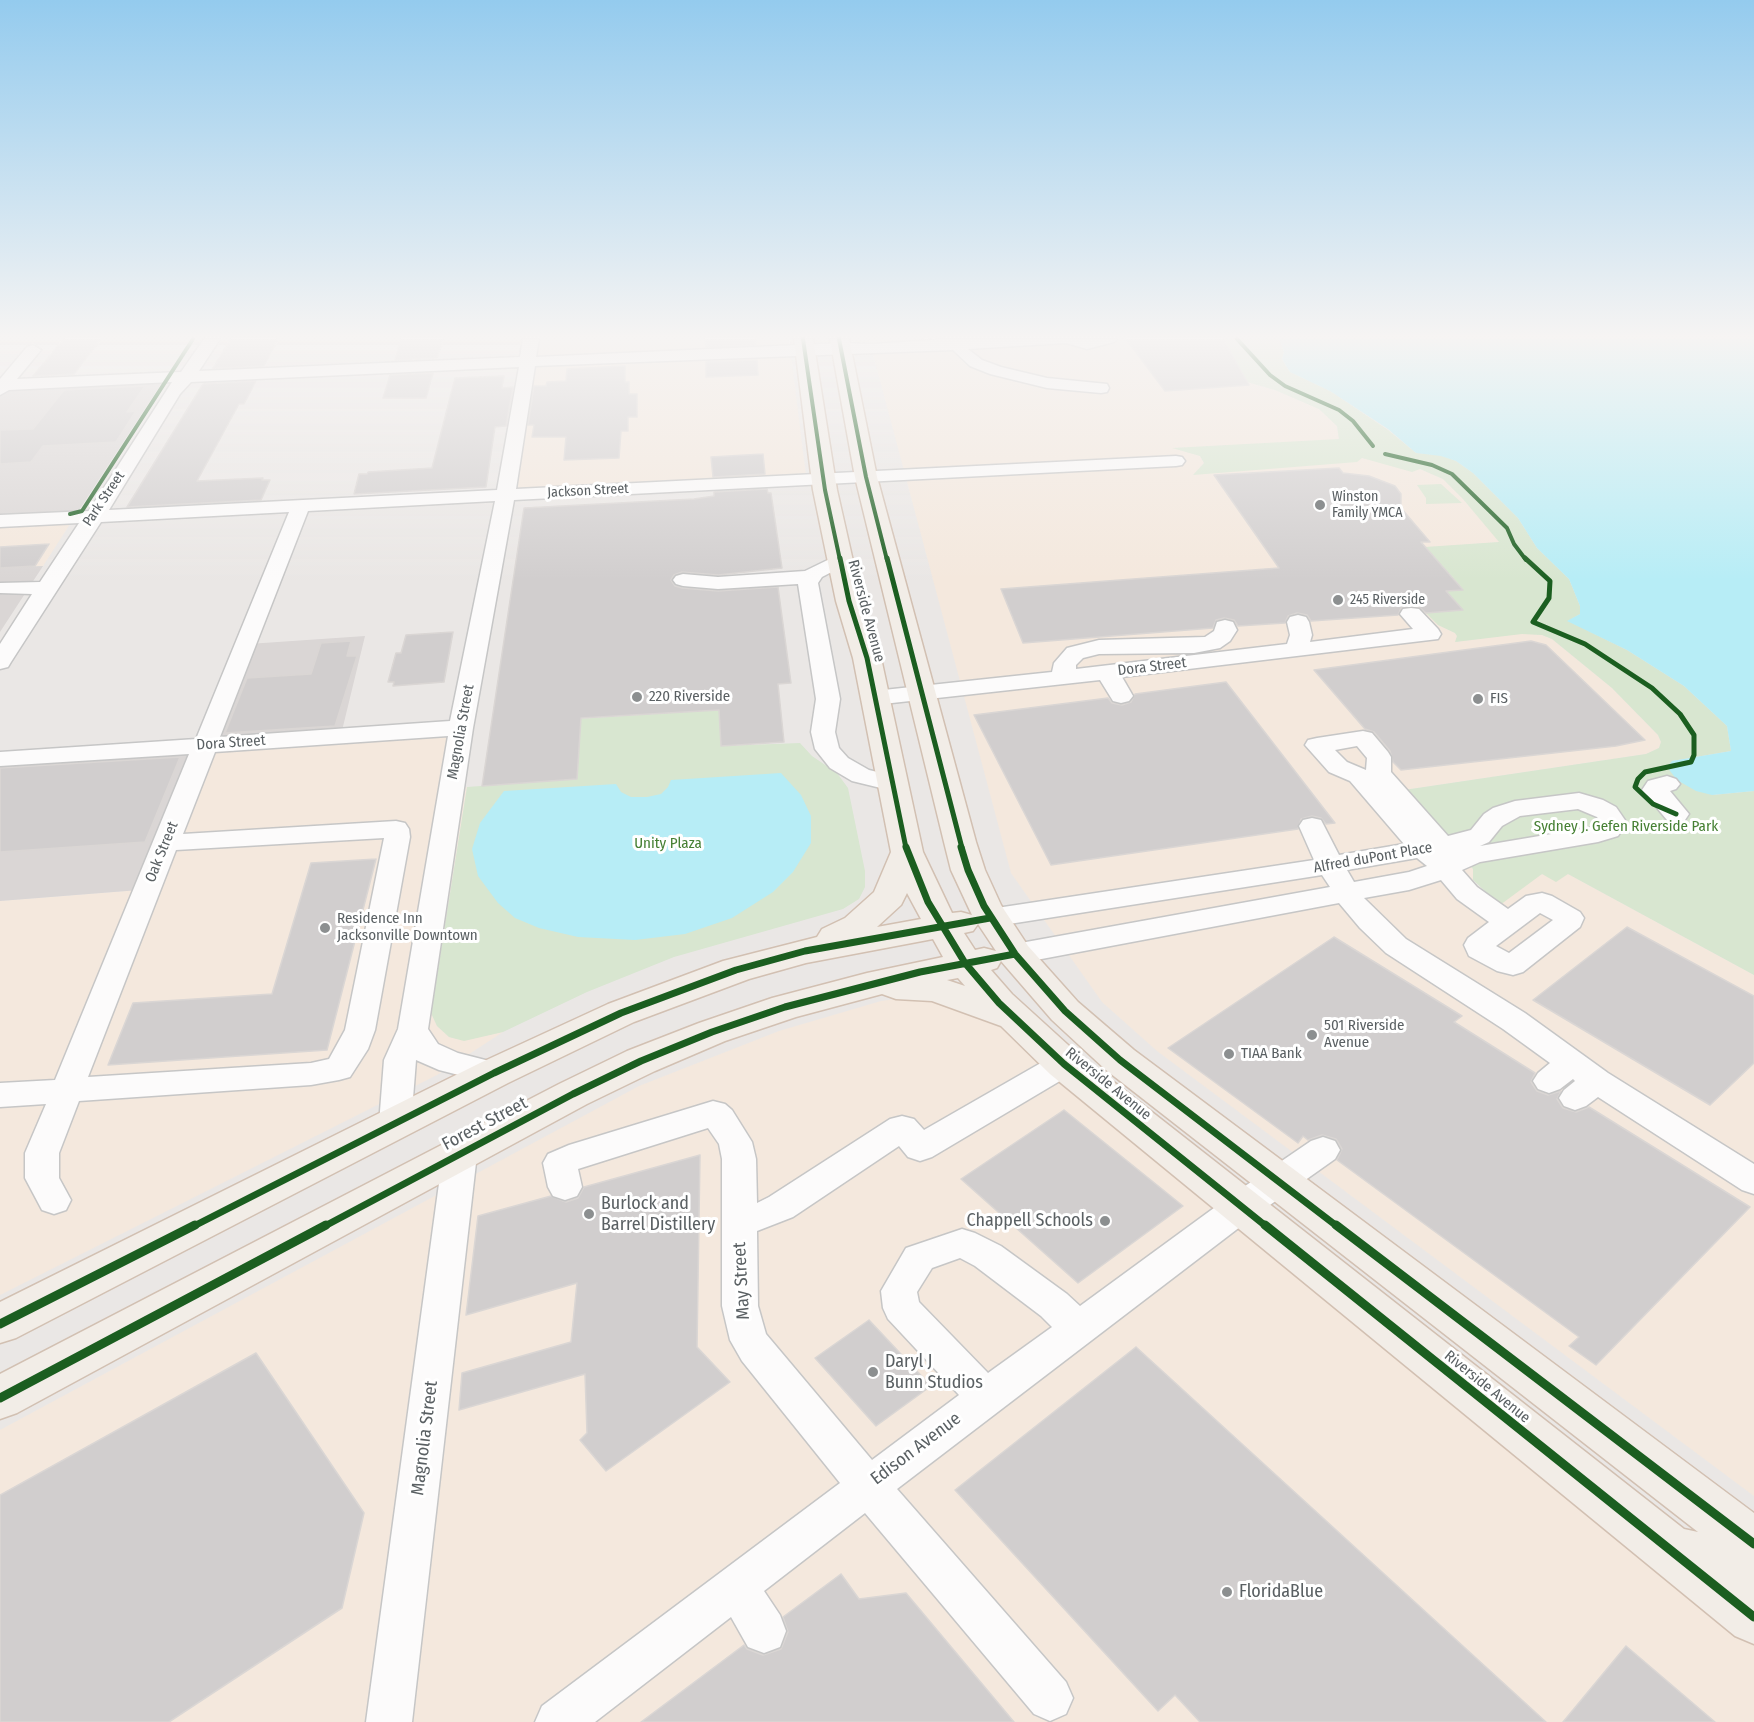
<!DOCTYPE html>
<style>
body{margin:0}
canvas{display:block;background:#eae7e5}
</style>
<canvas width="1754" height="1722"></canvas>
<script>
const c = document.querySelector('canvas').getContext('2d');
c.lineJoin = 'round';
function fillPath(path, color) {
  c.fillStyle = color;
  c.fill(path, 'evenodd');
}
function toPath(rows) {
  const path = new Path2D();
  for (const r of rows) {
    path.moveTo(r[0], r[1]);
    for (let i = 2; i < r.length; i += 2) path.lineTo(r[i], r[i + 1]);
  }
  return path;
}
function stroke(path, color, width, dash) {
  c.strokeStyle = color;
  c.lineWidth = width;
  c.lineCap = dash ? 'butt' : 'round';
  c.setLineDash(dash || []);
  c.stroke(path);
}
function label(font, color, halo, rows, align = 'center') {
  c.font = font + ' "Fira Sans Condensed",sans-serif';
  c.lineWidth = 6;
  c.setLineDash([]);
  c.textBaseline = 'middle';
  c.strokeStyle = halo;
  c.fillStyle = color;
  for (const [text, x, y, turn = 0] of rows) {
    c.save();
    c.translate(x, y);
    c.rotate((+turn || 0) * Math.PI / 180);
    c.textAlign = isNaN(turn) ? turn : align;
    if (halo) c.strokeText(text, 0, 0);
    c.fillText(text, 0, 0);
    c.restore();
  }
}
fillPath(toPath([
 [524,339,789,339,806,476,497,493],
 [869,339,1223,339,1247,382,1275,390,1319,409,1337,426,1339,440,1174,448,1200,456,1204,463,1194,474,1362,458,1420,469,1443,479,1463,499,1500,542,1410,549,1449,573,1463,590,1463,610,1427,613,1438,625,1455,633,1457,636,1456,642,1522,633,1542,635,1552,639,1612,688,1658,735,1661,742,1659,748,1646,754,1404,790,1473,869,1473,881,1490,897,1543,874,1568,874,1754,975,1754,1496,1157,1051,1102,1002,1011,873],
 [72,521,43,566,0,568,0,525],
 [451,736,443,788,467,787,431,1013,437,1026,449,1037,464,1040,503,1032,437,1075,0,1295,0,901,139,890,192,753],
 [918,996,994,1018,1075,1095,1754,1644,1754,1722,0,1722,0,1430,639,1086,779,1031,881,1001]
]), '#f4e8dd');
fillPath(toPath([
 [163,381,72,521,0,525,0,388],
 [43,566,0,632,0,568],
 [365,636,339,743,192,753,139,890,0,901,0,765,192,753,234,645]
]), '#dad6d5');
fillPath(toPath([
 [1223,339,1279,339,1284,352,1282,360,1290,372,1330,391,1388,430,1416,453,1441,455,1456,461,1473,473,1518,518,1537,548,1569,579,1580,606,1580,614,1568,621,1627,650,1684,686,1727,726,1731,751,1672,761,1712,795,1754,791,1754,975,1568,874,1556,882,1542,874,1500,905,1473,880,1473,869,1404,790,1646,754,1659,748,1661,742,1658,735,1612,688,1552,639,1542,635,1522,634,1455,642,1457,636,1455,633,1438,625,1426,613,1462,610,1446,591,1463,589,1449,573,1432,575,1410,548,1499,542,1463,499,1443,479,1420,469,1412,472,1362,458,1357,462,1193,475,1204,463,1200,456,1172,448,1339,439,1337,426,1319,409,1275,390,1247,382],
 [1441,484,1462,503,1426,504,1426,498,1417,485],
 [719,710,721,746,800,743,812,756,837,773,848,788,865,871,865,887,859,899,843,909,674,957,587,992,503,1032,464,1041,449,1037,437,1026,431,1013,467,787,577,779,579,746,561,720]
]), '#d8e6d0');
fillPath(toPath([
 [1279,339,1754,339,1754,791,1712,795,1696,791,1677,780,1667,767,1672,761,1731,751,1727,726,1684,686,1627,650,1567,621,1580,614,1580,606,1569,579,1537,548,1518,518,1473,473,1456,461,1441,456,1416,453,1388,429,1330,391,1290,372,1282,359,1284,352],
 [781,773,801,795,811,816,811,843,793,872,773,892,732,918,685,934,635,940,578,937,539,928,515,918,498,903,478,876,472,849,480,823,504,791,616,784,621,792,631,797,647,797,661,794,668,787,671,780]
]), '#b7edf6');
const building = toPath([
 [64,339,101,339,74,374,33,376,64,339],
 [231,339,276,339,277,341,264,366,213,368,231,339],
 [401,339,443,339,437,358,395,360,401,339],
 [705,339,755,339,756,345,706,347,705,339],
 [1126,339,1223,339,1249,385,1165,391,1126,339],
 [757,360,758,375,706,377,706,362,757,360],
 [625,366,625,382,629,382,629,394,637,394,637,417,628,417,628,431,621,431,619,458,564,460,566,437,532,437,534,425,528,425,534,386,546,386,547,382,566,381,567,369,625,366],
 [433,373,426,398,383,398,390,375,433,373],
 [504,376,502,388,513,387,506,426,495,427,486,487,354,494,359,474,367,474,368,472,432,468,455,378,504,376],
 [256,381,244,404,239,404,197,481,263,478,262,480,270,480,261,500,127,507,203,384,256,381],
 [145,386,127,412,136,411,116,442,43,446,31,462,0,464,0,430,33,429,64,390,145,386],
 [763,454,765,474,713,477,711,457,763,454],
 [1339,468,1343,473,1369,476,1395,486,1401,494,1401,508,1430,542,1421,542,1463,590,1446,591,1463,610,1426,613,1419,607,1411,606,1401,608,1398,615,1311,621,1307,615,1297,613,1288,616,1285,623,1238,626,1234,620,1224,618,1216,620,1213,628,1023,643,1001,589,1279,568,1214,475,1339,468],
 [767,489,768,493,771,493,782,568,718,575,682,572,674,575,671,580,675,586,682,588,718,591,778,587,791,683,778,684,784,742,721,746,719,710,581,718,577,779,482,786,524,508,694,499,714,496,714,492,767,489],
 [49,544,35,566,0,568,0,547,49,544],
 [453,632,444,682,393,686,394,682,388,682,396,653,401,653,406,635,453,632],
 [351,641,347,656,357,656,335,726,225,733,247,678,311,674,321,643,351,641],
 [1531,641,1546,645,1645,740,1616,746,1401,770,1393,762,1390,751,1374,732,1365,729,1314,670,1531,641],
 [1226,682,1335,823,1326,824,1321,818,1312,816,1301,819,1298,829,1051,865,974,715,1108,698,1112,703,1122,705,1131,702,1135,694,1226,682],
 [180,757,145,842,0,852,0,768,180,757],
 [376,859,327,1050,108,1065,133,1003,272,994,311,863,376,859],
 [1627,927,1754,996,1754,1063,1710,1105,1533,1000,1627,927],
 [1334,937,1462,1016,1454,1022,1535,1073,1531,1082,1537,1091,1548,1095,1561,1091,1557,1099,1563,1108,1576,1112,1589,1107,1750,1207,1596,1365,1569,1346,1579,1337,1337,1160,1342,1149,1336,1139,1322,1135,1308,1140,1303,1136,1298,1143,1168,1048,1334,937],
 [1064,1110,1183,1206,1078,1283,961,1179,1064,1110],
 [700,1155,697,1347,730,1382,606,1471,580,1440,587,1433,585,1374,459,1410,462,1373,571,1342,577,1283,466,1315,478,1216,551,1196,566,1202,578,1198,584,1187,700,1155],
 [869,1320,931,1386,876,1426,815,1358,869,1320],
 [1136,1347,1546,1722,1200,1722,1175,1695,1158,1711,955,1490,1136,1347],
 [256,1353,364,1513,342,1608,169,1722,0,1722,0,1495,256,1353],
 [841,1574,859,1599,906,1593,1014,1722,641,1722,744,1645,747,1649,763,1655,781,1649,788,1632,783,1617,841,1574],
 [1626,1646,1715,1722,1563,1722,1626,1646]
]);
fillPath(building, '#d1cece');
stroke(building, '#dad6d4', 1.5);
const minor = toPath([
 [204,339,220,339,199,371,520,357,523,339,539,339,536,357,841,343,874,344,945,339,1117,339,1114,342,1087,349,1066,343,968,349,982,360,1001,367,1047,378,1107,384,1109,388,1107,392,1101,393,1047,388,990,374,970,366,953,350,535,366,516,489,1176,456,1182,457,1185,461,1182,465,1176,466,514,500,473,728,428,1029,438,1044,458,1053,505,1065,510,1073,505,1081,494,1084,439,1070,416,1060,411,1124,407,1133,395,1136,383,1133,379,1124,384,1060,398,1029,448,736,215,752,183,834,396,821,405,823,409,829,410,837,375,1030,368,1049,350,1077,339,1080,311,1085,79,1101,59,1153,59,1178,71,1200,66,1210,54,1214,42,1210,25,1178,25,1153,46,1104,0,1107,0,1083,55,1080,189,754,0,766,0,752,196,739,289,512,101,522,11,662,8,667,0,669,0,644,32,594,0,593,0,583,40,582,79,523,0,527,0,515,89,511,172,382,9,390,0,395,0,379,27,347,33,345,41,350,17,379,181,372,204,339],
 [519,367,497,490,109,510,180,394,191,382,519,367],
 [495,501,450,721,220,737,308,511,495,501],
 [384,838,345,1030,329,1059,311,1063,88,1077,176,850,384,838],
 [840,554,847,556,850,560,847,564,822,577,818,583,840,699,835,732,839,748,848,758,869,770,902,778,906,783,902,788,893,791,852,781,830,768,815,749,811,732,816,699,798,584,718,589,683,586,676,584,673,580,676,576,683,574,718,577,805,571,840,554],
 [1411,608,1419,609,1438,629,1441,634,1438,639,1122,677,1133,696,1129,701,1121,703,1113,701,1100,680,874,705,866,703,862,698,866,693,874,691,1052,672,1054,663,1067,648,1099,640,1205,637,1214,631,1217,622,1225,620,1233,622,1237,630,1230,641,1220,648,1194,653,1099,654,1083,658,1076,665,1076,669,1287,644,1290,635,1287,622,1290,617,1298,615,1306,617,1309,622,1312,635,1310,642,1413,629,1400,614,1403,609,1411,608],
 [1363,731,1372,733,1388,752,1391,757,1391,772,1448,836,1471,830,1484,814,1493,808,1515,801,1579,793,1603,800,1616,807,1627,823,1618,836,1598,842,1480,862,1462,870,1477,887,1508,909,1526,896,1542,893,1552,896,1580,912,1584,918,1580,927,1523,972,1513,975,1497,971,1469,956,1464,945,1468,938,1489,922,1457,899,1441,880,1409,890,1364,898,1406,939,1525,1013,1608,1073,1754,1164,1754,1194,1742,1190,1598,1097,1586,1106,1575,1110,1564,1106,1559,1098,1564,1090,1575,1081,1573,1079,1560,1089,1549,1093,1538,1089,1533,1081,1538,1073,1550,1063,1503,1029,1386,953,1360,928,1339,903,1015,964,1005,961,1000,954,1005,947,1015,944,1330,887,1322,875,990,927,980,924,976,918,980,912,990,909,1314,860,1299,826,1303,820,1312,818,1321,820,1339,855,1404,844,1350,781,1329,772,1305,745,1308,740,1317,738,1363,731],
 [1357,746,1367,758,1366,770,1347,762,1335,750,1357,746],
 [1578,809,1597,817,1601,823,1593,827,1480,846,1489,842,1502,826,1520,816,1578,809],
 [1417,858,1427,866,1409,872,1354,882,1347,870,1417,858],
 [1540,913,1553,920,1509,953,1496,946,1540,913],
 [1667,776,1676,779,1680,784,1676,789,1670,791,1689,814,1685,820,1676,822,1667,820,1642,790,1648,781,1667,776],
 [1064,1053,1075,1056,1080,1064,1075,1072,932,1157,920,1161,908,1157,899,1146,793,1217,757,1231,758,1306,766,1334,872,1460,959,1395,888,1319,883,1308,881,1291,906,1248,962,1229,975,1233,1001,1246,1067,1294,1080,1306,1229,1197,1311,1141,1323,1137,1335,1141,1340,1150,1335,1159,1253,1217,897,1489,1066,1682,1073,1698,1066,1714,1050,1721,1034,1714,865,1513,764,1591,780,1615,786,1631,780,1647,764,1653,748,1647,731,1617,595,1722,535,1722,542,1706,840,1483,742,1361,730,1340,722,1306,722,1159,719,1144,708,1128,578,1169,582,1187,577,1196,565,1200,553,1196,548,1187,543,1163,548,1154,569,1145,713,1101,725,1104,732,1110,752,1142,756,1159,757,1203,769,1197,890,1119,902,1116,914,1119,924,1130,1053,1056,1064,1053],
 [960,1258,975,1266,1041,1316,1052,1327,988,1373,919,1302,917,1292,932,1268,960,1258],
 [460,1141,472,1145,477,1154,412,1722,366,1722,443,1154,448,1145,460,1141]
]);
const major = toPath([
 [794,339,813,339,837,490,862,601,881,658,923,852,952,913,961,912,972,915,951,870,944,842,855,477,830,339,849,339,877,477,976,842,985,870,1001,905,1028,946,1078,1002,1134,1050,1754,1513,1754,1644,1735,1636,1050,1074,1001,1026,932,1001,896,999,882,994,796,1017,725,1041,655,1071,587,1104,17,1413,0,1419,0,1374,559,1084,627,1051,699,1023,772,998,867,973,943,957,933,939,806,963,749,979,634,1022,508,1083,16,1338,0,1343,0,1302,480,1063,608,1004,723,961,817,937,822,929,845,918,874,892,891,852,853,658,836,601,813,490,794,339],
 [907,893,921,919,877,927,901,905,907,893],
 [978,924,996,951,984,948,975,950,964,933,973,931,978,924],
 [1001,961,1052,1020,1106,1070,1698,1532,1684,1529,1078,1054,1012,994,991,970,997,968,1001,961],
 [958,978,965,986,947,980,958,978]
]);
stroke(minor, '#c6c6c6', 3);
stroke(major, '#d2c0b2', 3);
fillPath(minor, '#fcfbfb');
fillPath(major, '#f2ede7');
stroke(toPath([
 [803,339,825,490,840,560],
 [839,339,866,477,887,560],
 [1237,339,1270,375,1285,386,1339,410,1353,421,1373,446],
 [1385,454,1432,465,1452,474,1507,528,1514,544,1526,560],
 [70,514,82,511,193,339]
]), '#1b5e20', 4);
stroke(toPath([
 [840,558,849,601,867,658,906,848],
 [887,558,962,848],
 [1525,558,1550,581,1549,598,1533,622,1585,644,1652,688,1680,714,1694,735,1694,755,1691,762,1645,772,1638,779,1635,787,1653,804,1676,814]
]), '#1b5e20', 5);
stroke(toPath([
 [906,847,928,902,965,963,999,1003,1064,1064,1267,1227],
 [961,847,968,870,984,906,1015,954,1065,1011,1120,1060,1338,1227],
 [192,1227,494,1073,621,1013,736,970,805,951,990,918],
 [323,1227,573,1094,641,1061,712,1032,785,1007,920,972,1015,954]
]), '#1b5e20', 7);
stroke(toPath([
 [1265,1225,1754,1617],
 [1336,1225,1754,1544],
 [0,1324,195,1225],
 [0,1398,326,1225]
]), '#1b5e20', 9);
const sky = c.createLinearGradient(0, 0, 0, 580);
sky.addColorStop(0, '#94cbee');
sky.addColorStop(0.58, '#f6f4f3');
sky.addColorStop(1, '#f6f4f300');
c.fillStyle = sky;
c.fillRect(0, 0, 1754, 580);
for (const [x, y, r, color] of [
 [1320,505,6,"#8c8f90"],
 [1338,600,6,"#8c8f90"],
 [637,697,6,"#8c8f90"],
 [1478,699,6,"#8c8f90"],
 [325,928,6,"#8c8f90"],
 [1312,1035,6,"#8c8f90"],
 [1229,1054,6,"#8c8f90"],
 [589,1214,6,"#8c8f90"],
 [1105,1221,6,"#8c8f90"],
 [873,1372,6,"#8c8f90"],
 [1227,1592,6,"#8c8f90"]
]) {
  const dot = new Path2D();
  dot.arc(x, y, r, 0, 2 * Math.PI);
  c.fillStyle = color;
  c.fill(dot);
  stroke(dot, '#fff', 2);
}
label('14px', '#5a6063', '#fff', [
 ["Jackson Street",588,491,-3],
 ["Park Street",104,499,-56]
]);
label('14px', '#5a6063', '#fff', [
 ["Winston",1332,497],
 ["Family YMCA",1332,513],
 ["245 Riverside",1350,600]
], 'left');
label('15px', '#5a6063', '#fff', [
 ["Riverside Avenue",866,611,75],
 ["Dora Street",1152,667,-7],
 ["Magnolia Street",461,732,-80],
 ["Dora Street",231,743,-4],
 ["Oak Street",162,852,-68],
 ["Alfred duPont Place",1373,858,-10],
 ["Riverside Avenue",1108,1084,39],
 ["Riverside Avenue",1487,1387,39]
]);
label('15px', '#5a6063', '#fff', [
 ["220 Riverside",649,697],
 ["FIS",1490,699],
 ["Residence Inn",337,919],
 ["Jacksonville Downtown",337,936],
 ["501 Riverside",1324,1026],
 ["Avenue",1324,1043],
 ["TIAA Bank",1241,1054]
], 'left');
label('15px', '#468034', '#fff', [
 ["Sydney J. Gefen Riverside Park",1626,827],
 ["Unity Plaza",668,844]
]);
label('18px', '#5a6063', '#fff', [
 ["Forest Street",485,1124,-28],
 ["May Street",742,1281,-93],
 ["Magnolia Street",425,1438,-83],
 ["Edison Avenue",916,1449,-37]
]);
label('18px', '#5a6063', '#fff', [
 ["Burlock and",601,1204],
 ["Barrel Distillery",601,1225],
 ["Chappell Schools",1093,1221,"right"],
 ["Daryl J",885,1362],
 ["Bunn Studios",885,1383],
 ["FloridaBlue",1239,1592]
], 'left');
</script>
